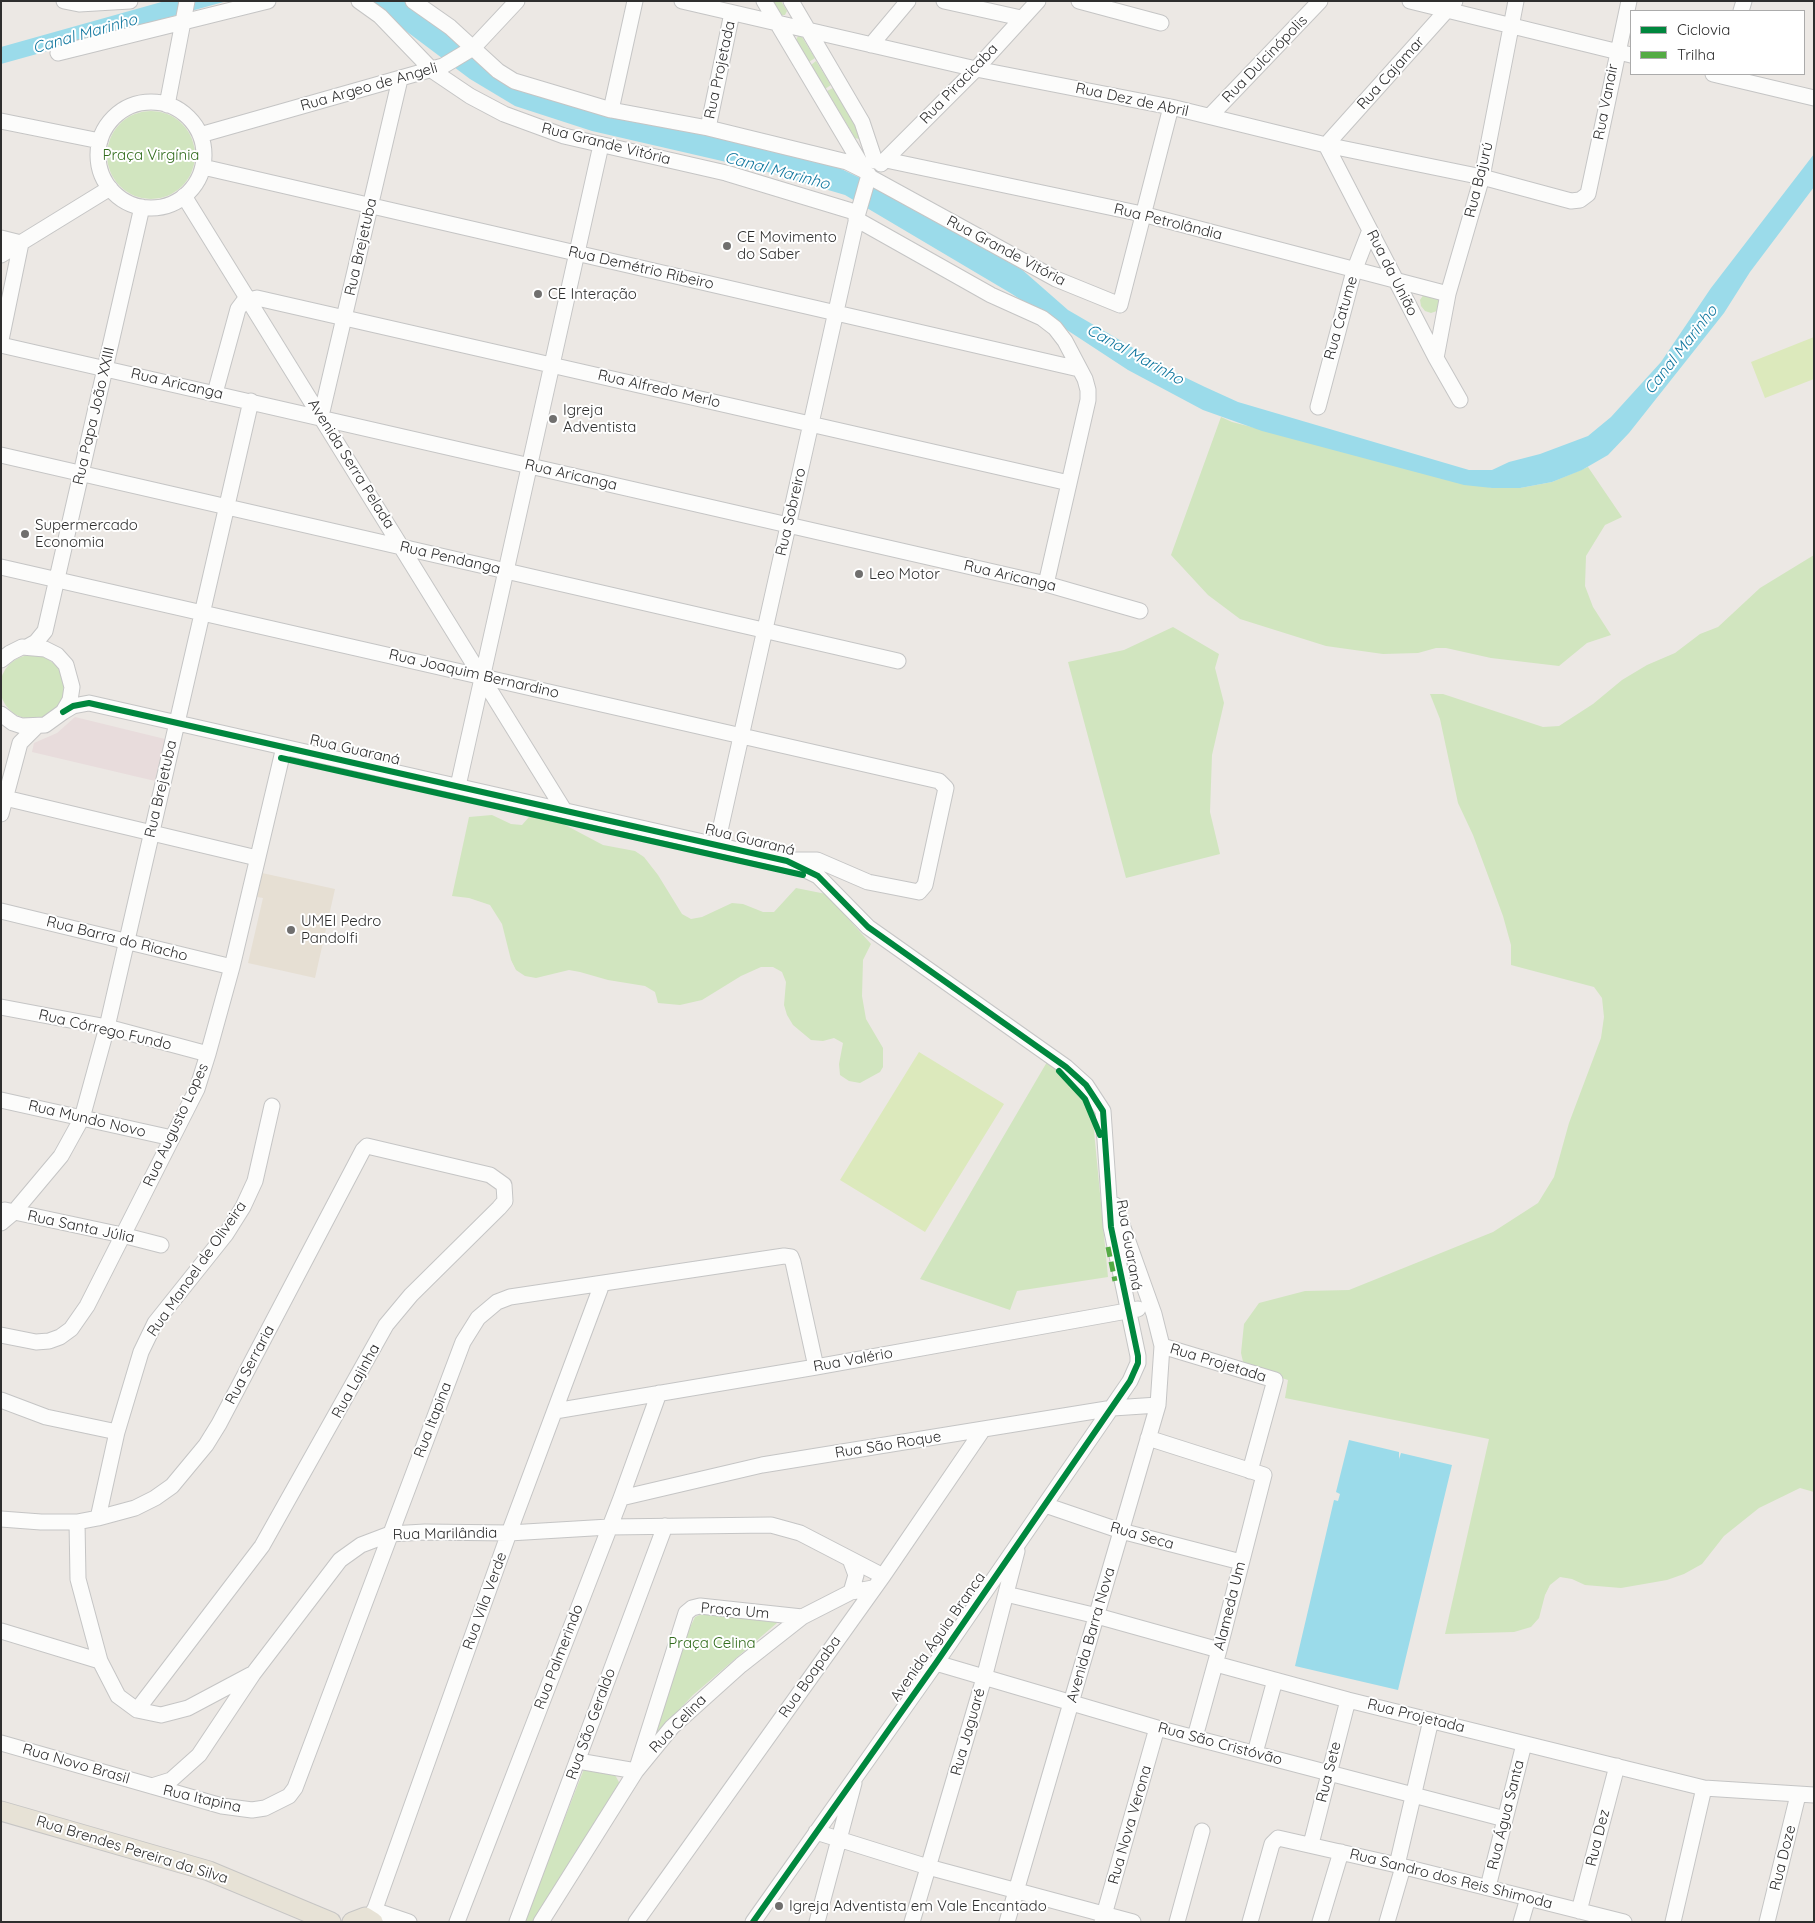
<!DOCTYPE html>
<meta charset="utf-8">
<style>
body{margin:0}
#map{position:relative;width:1815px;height:1923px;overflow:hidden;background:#ece8e4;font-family:Quicksand,sans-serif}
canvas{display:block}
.frame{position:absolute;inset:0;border:2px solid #2e2e2e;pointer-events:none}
.legend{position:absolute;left:1630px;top:10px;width:175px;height:65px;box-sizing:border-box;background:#fff;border:1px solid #ababab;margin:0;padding:6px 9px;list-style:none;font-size:15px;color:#2e2e2e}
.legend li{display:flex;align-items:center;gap:10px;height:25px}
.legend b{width:25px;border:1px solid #ababab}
</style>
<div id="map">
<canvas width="1815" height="1923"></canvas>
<div class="frame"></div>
<ul class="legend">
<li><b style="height:6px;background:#00873e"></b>Ciclovia</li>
<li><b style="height:6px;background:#54ab44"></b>Trilha</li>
</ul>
</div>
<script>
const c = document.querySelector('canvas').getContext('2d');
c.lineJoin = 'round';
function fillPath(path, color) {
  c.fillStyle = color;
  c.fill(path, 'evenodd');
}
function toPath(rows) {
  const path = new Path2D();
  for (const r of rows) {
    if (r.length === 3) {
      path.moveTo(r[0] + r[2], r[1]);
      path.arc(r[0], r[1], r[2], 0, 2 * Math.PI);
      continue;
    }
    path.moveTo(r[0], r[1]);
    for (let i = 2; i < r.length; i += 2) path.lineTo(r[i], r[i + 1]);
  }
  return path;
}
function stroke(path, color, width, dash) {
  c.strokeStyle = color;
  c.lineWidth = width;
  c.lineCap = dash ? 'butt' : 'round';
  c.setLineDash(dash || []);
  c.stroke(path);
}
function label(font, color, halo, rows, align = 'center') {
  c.font = font + ' Quicksand,sans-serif';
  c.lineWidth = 4;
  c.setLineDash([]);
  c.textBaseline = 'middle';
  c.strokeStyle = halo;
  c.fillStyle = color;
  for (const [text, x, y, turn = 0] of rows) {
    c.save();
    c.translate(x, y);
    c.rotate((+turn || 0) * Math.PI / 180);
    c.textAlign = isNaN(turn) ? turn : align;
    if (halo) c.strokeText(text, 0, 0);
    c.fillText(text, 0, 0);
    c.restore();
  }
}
fillPath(toPath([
 [262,873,335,889,315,978,248,963,263,898,257,897]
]), '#e6dfd3');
fillPath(toPath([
 [75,717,165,739,155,781,32,752,34,743,57,733]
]), '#e8dcdc');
fillPath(toPath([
 [773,1,781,1,787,11,785,15,781,15],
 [798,36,802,37,815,58,809,62,796,40],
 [816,61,831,85,825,89,811,65],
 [833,88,861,135,859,139,855,138,827,91],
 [151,155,44],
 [1424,294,1441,299,1441,306,1437,311,1431,313,1425,311,1421,306,1420,300],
 [1221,417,1232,422,1492,488,1520,488,1552,482,1588,467,1622,517,1605,525,1586,556,1585,586,1593,607,1611,635,1587,643,1559,666,1491,658,1446,648,1436,648,1418,653,1383,654,1326,646,1240,619,1208,595,1171,555],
 [1814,555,1814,1492,1800,1488,1759,1508,1724,1536,1702,1564,1684,1574,1667,1580,1621,1588,1585,1585,1572,1579,1560,1577,1550,1585,1545,1595,1539,1618,1531,1627,1514,1632,1445,1634,1489,1439,1285,1398,1288,1380,1244,1366,1241,1353,1244,1324,1259,1303,1305,1291,1349,1290,1493,1232,1538,1203,1554,1177,1569,1123,1601,1038,1604,1017,1602,998,1594,987,1511,965,1511,945,1503,916,1473,835,1458,803,1440,719,1430,694,1443,694,1543,727,1559,726,1593,704,1622,680,1647,665,1675,653,1700,634,1718,627,1760,588],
 [1173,627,1219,654,1215,668,1224,703,1212,755,1210,812,1220,854,1126,878,1068,662,1124,650],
 [32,687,32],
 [492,815,511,824,522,825,529,817,541,816,552,818,603,845,635,851,644,857,658,875,682,914,691,919,702,917,732,903,743,904,763,912,774,912,796,888,826,894,871,944,863,960,862,996,866,1019,883,1048,883,1067,880,1072,860,1083,849,1081,840,1075,839,1064,843,1043,834,1038,823,1041,811,1040,793,1025,787,1015,784,1005,786,982,782,972,773,967,761,967,741,976,702,1000,680,1005,658,1003,655,992,645,986,608,980,580,972,569,970,536,978,525,976,516,970,511,960,502,924,490,905,469,898,452,896,469,817],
 [1047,1062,1058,1068,1092,1110,1108,1277,1017,1291,1010,1310,920,1279],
 [702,1614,776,1621,777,1623,693,1695,655,1735,685,1638,695,1617],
 [584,1769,615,1775,620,1784,537,1922,524,1922]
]), '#d1e5bf');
fillPath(toPath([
 [1814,337,1814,379,1765,398,1751,362],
 [919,1052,1004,1104,925,1232,840,1180]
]), '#dce9bc');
fillPath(toPath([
 [165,1,227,1,1,64,1,47],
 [366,1,407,1,497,75,716,137,833,165,879,187,1011,260,1068,310,1178,374,1205,387,1238,402,1469,470,1492,470,1509,462,1540,454,1588,436,1611,417,1661,362,1711,288,1814,154,1814,187,1750,272,1724,313,1629,433,1608,455,1582,470,1552,482,1520,488,1492,488,1464,485,1262,431,1203,410,1128,370,1012,294,845,195,761,170,592,131,515,106,470,79],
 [1349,1440,1399,1452,1399,1459,1401,1453,1452,1465,1398,1690,1295,1666,1334,1500,1338,1501,1340,1494,1336,1492]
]), '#9bdbea');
const minor = toPath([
 [64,1,79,4,130,1],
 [359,1,380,16,433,71,470,96,504,114,564,136,726,173,858,213],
 [413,1,450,27,498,71,514,81,611,110,708,128,847,162,865,171],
 [682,1,976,69,1171,107,1326,145,1482,177,1571,201,1580,200,1588,194,1629,1],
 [764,1,864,169],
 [791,1,862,122,875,161],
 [944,1,1021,18],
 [1079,1,1161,23],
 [1410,1,1631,55],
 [1455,1,1326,145,1436,358,1460,400],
 [1741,11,1744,1],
 [871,45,908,1],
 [58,53,268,1],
 [1713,74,1814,98],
 [151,155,53],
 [167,105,187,1],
 [611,110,635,1],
 [1210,116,1320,1],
 [1,121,100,141],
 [708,128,732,13],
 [200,135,443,66,473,48,517,1],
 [886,160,1142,214,1448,294],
 [881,164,976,69,1038,1],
 [203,167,1079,369],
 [868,176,1056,279,1120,305,1171,107],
 [184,196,564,810],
 [856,219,991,295,1042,318,1055,328,1065,341,1085,379,1088,390,1088,400,1046,584],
 [1,238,21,243,1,340],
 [1,255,110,188],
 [1,345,1046,584,1140,611],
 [1436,358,1448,294,1482,177,1516,1],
 [215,393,238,309,244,301,257,298,1069,483],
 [1318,407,1354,271,1370,230],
 [321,416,400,79],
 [1,455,898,661],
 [1,567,939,781,946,788,925,885,919,892,868,882,817,860,790,860],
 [27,647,36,642,45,631,142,207],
 [1,660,10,653,22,647,45,649,57,655,66,665,72,687,70,700,63,712,45,725,22,726,13,723,1,714],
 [63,712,73,706,89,703,787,861,818,876,868,927,1066,1067,1086,1085,1103,1111,1111,1227,1138,1356,1138,1363,1130,1381,936,1663,753,1922],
 [458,786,601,145],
 [1,797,257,858],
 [1,814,20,743,36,727],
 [717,844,858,213,869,175],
 [1,911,232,967],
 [1,1007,107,1027,208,1054],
 [1,1100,172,1138],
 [5,1210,122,1235,161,1245],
 [1,1223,14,1212,61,1156,82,1118,107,1027,251,401],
 [1,1335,36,1342,49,1341,60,1337,71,1329,87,1306,197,1089,208,1054,232,967,284,747],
 [1162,1346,1275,1380,1250,1471],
 [1,1400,46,1417,117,1432],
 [555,1411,816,1367,1138,1309],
 [1148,1438,1264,1475,1219,1650,1195,1737],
 [621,1498,762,1465,1113,1408,1158,1405],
 [1045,1505,1121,1531,1241,1562],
 [98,1518,117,1432,141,1352,155,1323,226,1234,243,1207,255,1181,272,1106],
 [1,1519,41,1522,77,1522,98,1518,135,1508,155,1498,172,1486,206,1445,219,1424,363,1150,367,1146,490,1175,504,1185,505,1201,499,1208,411,1295,386,1325,262,1546,137,1710],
 [77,1522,78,1579,100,1661,118,1696,137,1710,161,1715,188,1708,250,1675],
 [850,1559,856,1575,851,1592],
 [1006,1594,1097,1616,1219,1650],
 [1,1631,100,1661],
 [936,1663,1157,1728,1505,1819],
 [1216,1664,1348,1700,1704,1788,1814,1795],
 [1,1743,222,1806,252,1810,265,1808,289,1796,295,1788,463,1342,478,1318,497,1302,510,1297,784,1256,791,1257,793,1262,816,1367],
 [1255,1753,1275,1680],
 [578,1761,636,1771,686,1613,692,1608,700,1606,802,1617],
 [152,1786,171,1780,199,1755,253,1674,340,1560,361,1545,390,1534,425,1532,509,1533,609,1527,771,1525,800,1533,883,1576],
 [816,1832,928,1867,1133,1922],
 [1311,1844,1348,1700],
 [1397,1865,1431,1720],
 [1488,1887,1524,1744],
 [374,1910,409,1922],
 [1579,1911,1617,1766],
 [371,1920,509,1533,602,1284],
 [457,1922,621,1498,659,1393],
 [517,1922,665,1526],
 [541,1922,636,1771,672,1727,741,1665,802,1617,851,1592,873,1588],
 [636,1922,883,1576,982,1431],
 [817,1922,854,1783],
 [912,1922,984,1678,1017,1551],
 [1007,1922,1158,1405,1162,1346,1154,1314,1115,1205],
 [1102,1922,1157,1728],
 [1177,1922,1202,1831],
 [1250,1922,1272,1844,1278,1838,1397,1865,1624,1922],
 [1320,1922,1341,1852],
 [1387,1922,1403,1867],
 [1521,1922,1528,1898],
 [1673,1922,1704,1788],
 [1767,1922,1798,1795]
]);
const major = toPath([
 [1,1811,209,1871,331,1922],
 [352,1922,365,1917,373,1922]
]);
stroke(minor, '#c5c5c5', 17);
stroke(major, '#c6c5c4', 21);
stroke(minor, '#fcfcfb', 15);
stroke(major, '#e7e2d6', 19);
stroke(toPath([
 [1108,1247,1115,1281]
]), '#54ab44', 5, [10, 5]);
stroke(toPath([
 [63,712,73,706,89,703,787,861,818,876,868,927,1066,1067,1086,1085,1103,1111,1111,1227,1138,1356,1138,1363,1130,1381,936,1663,753,1922],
 [281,758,803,875],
 [1059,1071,1085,1099,1100,1135]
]), '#00873e', 6);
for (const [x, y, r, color] of [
 [727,246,5,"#706f6e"],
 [538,294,5,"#706f6e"],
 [553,419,5,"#706f6e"],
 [25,534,5,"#706f6e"],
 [859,574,5,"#706f6e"],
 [291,930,5,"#706f6e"],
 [779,1906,5,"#706f6e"]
]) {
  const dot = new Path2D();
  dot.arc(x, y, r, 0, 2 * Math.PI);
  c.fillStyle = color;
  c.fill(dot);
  stroke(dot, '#fff', 2);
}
label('15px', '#2e2e2e', '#fff', [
 ["Rua Dulcinópolis",1265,59,-46],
 ["Rua Projetada",720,70,-78],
 ["Rua Cajamar",1391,73,-48],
 ["Rua Piracicaba",959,84,-46],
 ["Rua Argeo de Angeli",369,87,-16],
 ["Rua Dez de Abril",1132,100,12],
 ["Rua Vanair",1606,102,-79],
 ["Rua Grande Vitória",606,144,14],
 ["Rua Bajurú",1479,180,-76],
 ["Rua Petrolândia",1168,222,14],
 ["Rua Brejetuba",361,247,-77],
 ["Rua Grande Vitória",1006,251,28],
 ["Rua Demétrio Ribeiro",641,268,13],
 ["Rua da União",1392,273,63],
 ["Rua Catume",1341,318,-74],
 ["Rua Aricanga",177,384,13],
 ["Rua Alfredo Merlo",659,389,13],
 ["Rua Papa João XXIII",94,416,-77],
 ["Avenida Serra Pelada",351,464,58],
 ["Rua Aricanga",571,475,13],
 ["Rua Sobreiro",791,512,-77],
 ["Rua Pendanga",450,558,13],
 ["Rua Aricanga",1010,576,13],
 ["Rua Joaquim Bernardino",474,674,13],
 ["Rua Guaraná",355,750,13],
 ["Rua Brejetuba",161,789,-77],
 ["Rua Guaraná",750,840,14],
 ["Rua Barra do Riacho",117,939,14],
 ["Rua Córrego Fundo",105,1030,13],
 ["Rua Mundo Novo",87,1119,13],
 ["Rua Augusto Lopes",176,1125,-65],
 ["Rua Santa Júlia",81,1227,12],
 ["Rua Guaraná",1129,1245,80],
 ["Rua Manoel de Oliveira",197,1269,-55],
 ["Rua Valério",853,1360,-10],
 ["Rua Projetada",1218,1363,17],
 ["Rua Serraria",250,1365,-62],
 ["Rua Lajinha",356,1381,-61],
 ["Rua Itapina",433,1420,-69],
 ["Rua São Roque",888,1445,-9],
 ["Rua Marilândia",445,1534,-1],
 ["Rua Seca",1142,1536,16],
 ["Rua Vila Verde",485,1601,-70],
 ["Alameda Um",1230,1606,-76],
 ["Praça Um",735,1611,5],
 ["Avenida Barra Nova",1091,1635,-74],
 ["Avenida Águia Branca",938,1637,-55],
 ["Rua Palmerindo",559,1657,-69],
 ["Rua Boapaba",810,1677,-55],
 ["Rua Projetada",1416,1716,14],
 ["Rua São Geraldo",591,1724,-70],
 ["Rua Celina",678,1724,-46],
 ["Rua Jaguaré",968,1732,-74],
 ["Rua São Cristóvão",1220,1744,15],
 ["Rua Novo Brasil",76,1764,16],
 ["Rua Sete",1329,1772,-76],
 ["Rua Itapina",202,1799,13],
 ["Rua Água Santa",1506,1815,-76],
 ["Rua Nova Verona",1130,1825,-74],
 ["Rua Dez",1598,1838,-76],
 ["Rua Brendes Pereira da Silva",132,1850,17],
 ["Rua Doze",1783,1858,-76],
 ["Rua Sandro dos Reis Shimoda",1451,1879,14]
]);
label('15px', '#326c1d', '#fff', [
 ["Praça Virgínia",151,155],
 ["Praça Celina",712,1643]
]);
label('15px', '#2e2e2e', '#fff', [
 ["CE Movimento",737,237],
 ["do Saber",737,254],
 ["CE Interação",548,294],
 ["Igreja",563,410],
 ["Adventista",563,427],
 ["Supermercado",35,525],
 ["Economia",35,542],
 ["Leo Motor",869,574],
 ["UMEI Pedro",301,921],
 ["Pandolfi",301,938],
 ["Igreja Adventista em Vale Encantado",789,1906]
], 'left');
label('italic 16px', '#11779f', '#fff', [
 ["Canal Marinho",85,34,-16],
 ["Canal Marinho",777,171,15],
 ["Canal Marinho",1681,350,-52],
 ["Canal Marinho",1135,355,29]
]);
</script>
